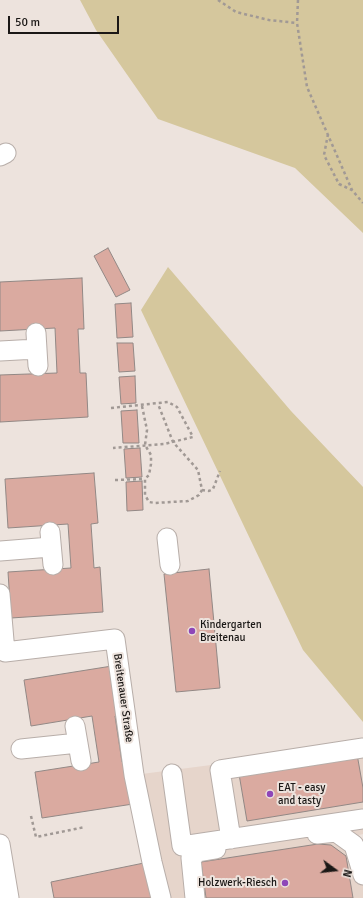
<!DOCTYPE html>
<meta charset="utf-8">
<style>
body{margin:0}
#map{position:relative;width:363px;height:898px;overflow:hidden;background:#ede3dd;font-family:Signika,sans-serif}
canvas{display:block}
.north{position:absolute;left:315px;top:850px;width:40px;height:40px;-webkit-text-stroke:3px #ede3dd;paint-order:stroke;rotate:105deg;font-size:11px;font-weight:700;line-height:16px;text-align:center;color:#1b1816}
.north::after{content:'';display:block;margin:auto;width:14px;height:18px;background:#1b1816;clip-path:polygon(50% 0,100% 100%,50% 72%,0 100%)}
.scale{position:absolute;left:8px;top:16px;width:111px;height:18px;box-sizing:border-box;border:2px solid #1b1816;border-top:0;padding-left:5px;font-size:12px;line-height:14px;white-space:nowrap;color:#1b1816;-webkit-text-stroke:3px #ede3dd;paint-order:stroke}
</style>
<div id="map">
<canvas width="363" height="898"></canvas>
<div class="north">N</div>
<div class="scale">50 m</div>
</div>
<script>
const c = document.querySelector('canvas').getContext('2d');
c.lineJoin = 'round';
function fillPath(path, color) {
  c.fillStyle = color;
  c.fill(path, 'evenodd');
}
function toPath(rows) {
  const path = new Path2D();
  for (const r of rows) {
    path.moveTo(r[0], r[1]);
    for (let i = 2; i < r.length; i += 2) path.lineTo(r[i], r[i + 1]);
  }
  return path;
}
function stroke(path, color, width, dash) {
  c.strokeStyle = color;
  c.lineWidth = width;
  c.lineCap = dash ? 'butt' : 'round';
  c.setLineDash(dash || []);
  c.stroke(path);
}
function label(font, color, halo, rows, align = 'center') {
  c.font = font + ' Signika,sans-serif';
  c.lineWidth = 4;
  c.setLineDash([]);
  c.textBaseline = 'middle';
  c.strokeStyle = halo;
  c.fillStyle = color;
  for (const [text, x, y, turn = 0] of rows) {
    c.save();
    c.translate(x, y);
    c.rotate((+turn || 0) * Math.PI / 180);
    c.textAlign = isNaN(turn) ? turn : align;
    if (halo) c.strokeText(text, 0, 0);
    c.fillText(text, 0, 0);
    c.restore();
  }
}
fillPath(toPath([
 [363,743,363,834,359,835,363,844,363,898,162,898,134,775,319,751]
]), '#e6d5cb');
fillPath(toPath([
 [80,0,363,0,363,233,295,168,158,119,96,30],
 [168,267,291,411,363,487,363,722,303,650,141,310]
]), '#d5c79d');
const building = toPath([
 [108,248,130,290,116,297,94,256,108,248],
 [82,278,84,329,78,329,80,373,86,373,88,417,0,422,0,375,57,373,55,328,0,331,0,282,82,278],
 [131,303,133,337,117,338,115,304,131,303],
 [117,343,133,343,135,371,119,372,117,343],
 [135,376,136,403,121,404,119,377,135,376],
 [137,410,139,443,123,443,121,411,137,410],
 [140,448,142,477,126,478,124,449,140,448],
 [94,473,98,523,91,524,94,568,100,567,103,612,11,618,8,572,71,568,68,524,8,528,5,479,94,473],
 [142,481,143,510,127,511,126,482,142,481],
 [209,569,220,688,176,692,164,574,209,569],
 [112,666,120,716,115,716,122,762,127,761,133,804,42,818,35,772,99,762,92,716,31,726,24,680,112,666],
 [357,754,363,788,363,802,247,821,239,774,357,754],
 [318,844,331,845,346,856,353,898,206,898,201,862,318,844],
 [144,863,152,898,54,898,51,882,144,863]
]);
fillPath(building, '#daaaa0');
stroke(building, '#928885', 1);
const minor = toPath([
 [0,156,6,153],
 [36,333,38,366],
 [0,351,37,349],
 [50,532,53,565],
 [167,538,170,565],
 [0,551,51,547],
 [0,594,5,652,115,639,134,775,152,862,161,898],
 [75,726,81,761],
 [21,749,78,743],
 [172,774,182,846,363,819],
 [317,834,336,832,354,845,363,875],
 [231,839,220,770,363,748],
 [0,844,9,898],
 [195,898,191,858,198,852,216,849]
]);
stroke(minor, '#b8aea9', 21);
stroke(toPath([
 [218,0,236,12,269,20,297,23],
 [298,0,297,23,307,87,352,190,363,203],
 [328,134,324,155,339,184,352,190],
 [142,406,147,430,145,445,151,455,151,464,149,475,145,479,145,495,149,502,155,503,188,501,199,495,202,490,198,470,173,442,158,404],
 [111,408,168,402,177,407,193,437,164,444,113,448],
 [115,480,145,479],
 [202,490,209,491,213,489,220,471],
 [31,816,36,837,85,827]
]), '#a19995', 2.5, [3, 3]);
stroke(minor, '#fff', 19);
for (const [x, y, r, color] of [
 [192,631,4,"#8e46b8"],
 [270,794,4,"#8e46b8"],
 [285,883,4,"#8e46b8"]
]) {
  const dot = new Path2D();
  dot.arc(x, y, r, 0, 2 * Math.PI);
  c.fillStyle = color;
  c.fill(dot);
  stroke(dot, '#ede3dd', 1.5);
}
label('11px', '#1b1816', '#ede3dd', [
 ["Kindergarten",200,625],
 ["Breitenau",200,638],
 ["EAT - easy",278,788],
 ["and tasty",278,801],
 ["Holzwerk-Riesch",277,883,"right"]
], 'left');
label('11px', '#1b1816', '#ede3dd', [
 ["Breitenauer Straße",123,698,82]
]);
</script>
